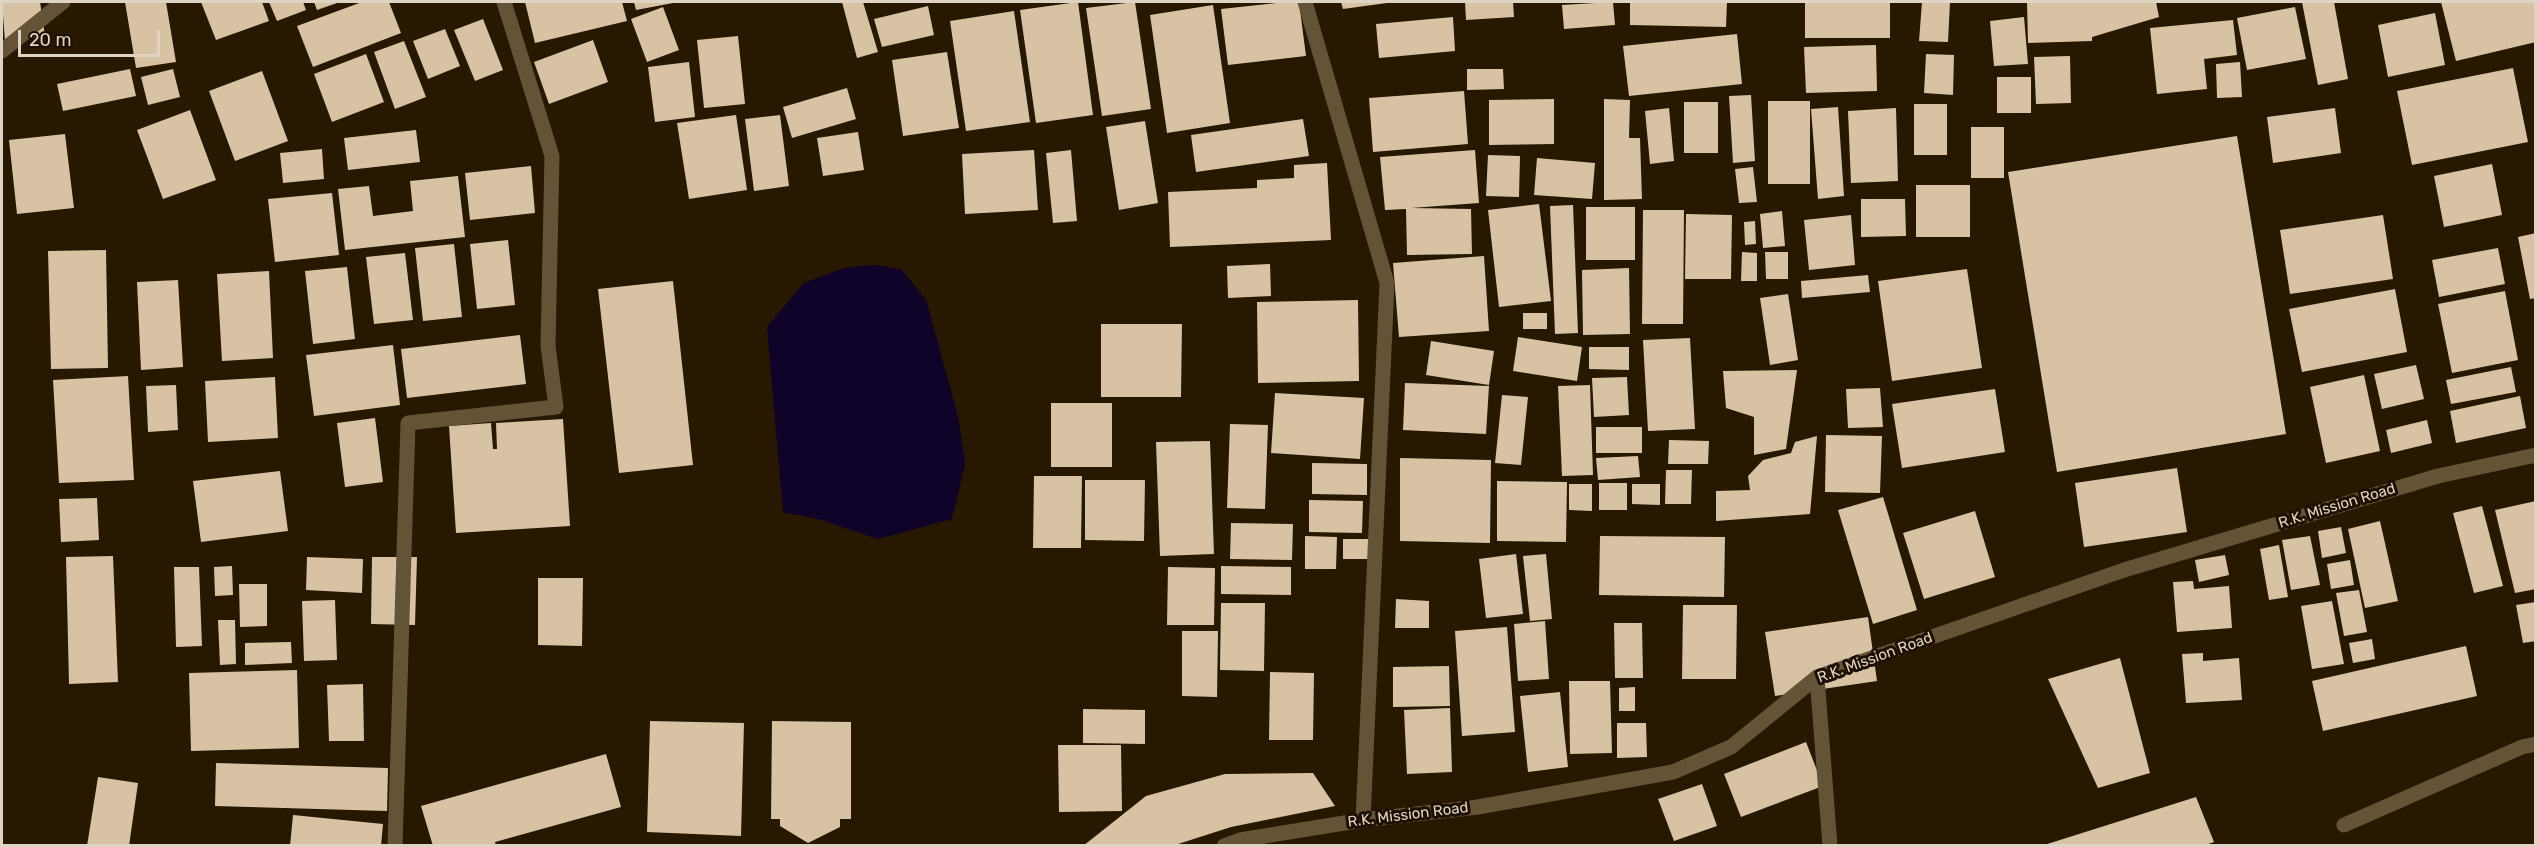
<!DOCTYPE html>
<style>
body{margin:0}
#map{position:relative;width:2537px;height:847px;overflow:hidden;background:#281800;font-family:Rubik,sans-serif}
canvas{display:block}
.frame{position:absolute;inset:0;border:3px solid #ded3c4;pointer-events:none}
.scale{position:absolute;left:18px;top:30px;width:142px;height:27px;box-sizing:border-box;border:3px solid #ded3c4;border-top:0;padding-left:8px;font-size:18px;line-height:21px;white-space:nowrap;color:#ded3c4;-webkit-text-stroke:4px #1e0f00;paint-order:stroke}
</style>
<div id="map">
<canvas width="2537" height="847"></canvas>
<div class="frame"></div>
<div class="scale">20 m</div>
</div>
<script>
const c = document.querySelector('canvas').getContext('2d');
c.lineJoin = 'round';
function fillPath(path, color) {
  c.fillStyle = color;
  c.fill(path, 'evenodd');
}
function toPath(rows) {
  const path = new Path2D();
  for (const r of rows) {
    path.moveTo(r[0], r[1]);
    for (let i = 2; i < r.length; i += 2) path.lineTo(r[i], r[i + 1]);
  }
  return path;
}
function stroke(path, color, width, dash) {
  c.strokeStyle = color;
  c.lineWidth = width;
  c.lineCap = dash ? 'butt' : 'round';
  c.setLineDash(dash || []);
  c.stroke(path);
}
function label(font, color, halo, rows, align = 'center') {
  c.font = font + ' Rubik,sans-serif';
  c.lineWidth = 6;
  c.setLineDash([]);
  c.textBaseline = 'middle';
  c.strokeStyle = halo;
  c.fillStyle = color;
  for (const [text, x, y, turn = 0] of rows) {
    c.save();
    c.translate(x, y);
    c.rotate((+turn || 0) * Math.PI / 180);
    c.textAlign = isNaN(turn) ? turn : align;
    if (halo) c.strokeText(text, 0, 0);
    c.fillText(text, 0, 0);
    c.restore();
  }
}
fillPath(toPath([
 [875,265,901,269,926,300,958,416,965,464,952,519,878,539,818,519,783,512,767,327,804,283,844,268]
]), '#0f0329');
fillPath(toPath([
 [2,2,40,2,45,36,5,42],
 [125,2,166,2,176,62,136,68],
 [201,2,262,2,269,21,216,40],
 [269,2,303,2,306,10,277,21],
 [314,2,340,2,317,10],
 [362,2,389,2,401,33,313,67,297,26],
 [525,2,622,2,627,21,535,43],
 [634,2,673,2,673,3,636,10],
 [842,2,863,2,878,52,857,58],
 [1078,2,1093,115,1036,123,1020,10],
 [1135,2,1151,109,1102,116,1086,8],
 [1286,2,1299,2,1306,56,1228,65,1221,9],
 [1341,2,1386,2,1387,3,1343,9],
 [1465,2,1513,2,1514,17,1466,20],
 [1613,2,1615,25,1564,29,1562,5],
 [1630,2,1727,2,1726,27,1630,25],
 [1805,2,1890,2,1890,38,1805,38],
 [1922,2,1950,2,1948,42,1919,41],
 [2027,2,2156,2,2159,17,2092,37,2092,41,2028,43],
 [2302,2,2334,2,2348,79,2318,85],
 [2441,2,2536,2,2536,42,2456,61],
 [1213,5,1230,123,1167,133,1150,15],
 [928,6,934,35,882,47,874,19],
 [663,7,679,50,647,62,631,19],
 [2295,7,2306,59,2247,70,2237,18],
 [1014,11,1030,122,966,131,950,21],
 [2435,13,2445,65,2388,77,2378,25],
 [1453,17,1455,51,1379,58,1376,24],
 [2024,17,2028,64,1994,66,1990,21],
 [483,19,503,70,475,81,454,30],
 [2233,20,2237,55,2204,59,2207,89,2157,94,2150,28],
 [445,29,460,66,428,79,413,41],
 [1737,34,1742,84,1629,96,1623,46],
 [738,36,745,104,704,108,697,40],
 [593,40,608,82,549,104,534,62],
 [404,41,426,97,395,109,374,52],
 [1876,45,1877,91,1806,93,1804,47],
 [947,52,959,128,903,136,892,60],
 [366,54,384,102,332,122,314,74],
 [1926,54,1954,55,1953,95,1924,93],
 [2070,56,2071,103,2036,104,2034,57],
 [689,62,695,117,655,122,648,67],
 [2240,62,2242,97,2217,98,2216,64],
 [2513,68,2528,142,2412,165,2397,91],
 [130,69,136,96,63,111,57,84],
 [173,69,180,97,148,105,141,77],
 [1467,69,1503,69,1504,89,1467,90],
 [262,71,288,141,235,161,209,91],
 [1997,77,2031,77,2031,113,1997,113],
 [847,88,856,119,792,138,783,107],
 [1464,91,1468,144,1373,152,1369,98],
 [1751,95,1755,161,1733,163,1729,96],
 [1554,99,1554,144,1489,145,1489,100],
 [1604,99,1630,100,1629,138,1640,138,1642,199,1604,200],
 [1768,101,1810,101,1810,184,1768,184],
 [1684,102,1718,102,1718,153,1684,153],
 [1914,104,1947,104,1947,155,1914,155],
 [1838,107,1844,196,1818,199,1811,109],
 [1669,108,1674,161,1650,164,1645,111],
 [1896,108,1898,181,1851,183,1848,111],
 [2335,108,2341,153,2273,163,2267,117],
 [190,110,216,180,163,199,137,130],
 [736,115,747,190,689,199,677,123],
 [780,115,789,186,754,191,745,119],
 [1303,119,1309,156,1196,172,1191,135],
 [1145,121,1158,203,1119,210,1106,127],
 [1971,127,2004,127,2004,178,1971,178],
 [416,130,420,162,348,170,344,138],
 [858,132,864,170,823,176,817,138],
 [65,134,74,208,17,214,9,140],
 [2237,136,2286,434,2057,472,2008,172],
 [322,149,324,179,283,183,280,153],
 [1034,150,1038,210,965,214,962,154],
 [1071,150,1077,221,1053,223,1046,153],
 [1475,150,1479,203,1411,208,1471,209,1472,254,1407,255,1406,209,1385,210,1380,157],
 [1488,155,1520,156,1519,197,1486,196],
 [1537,158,1595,163,1592,199,1534,195],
 [1327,163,1331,240,1170,247,1168,192,1257,188,1257,180,1294,178,1294,165],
 [2492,164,2502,215,2444,227,2434,176],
 [531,166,535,213,470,220,465,173],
 [1753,167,1757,202,1739,203,1735,169],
 [458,176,465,237,345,250,338,189,369,186,373,216,413,211,410,181],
 [1916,185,1970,185,1970,237,1916,237],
 [332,193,339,255,275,262,268,199],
 [1861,199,1905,199,1906,236,1861,237],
 [1539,204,1551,301,1499,307,1488,210],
 [1573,205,1578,333,1555,334,1550,206],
 [1586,207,1635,207,1635,260,1586,260],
 [1643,210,1684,210,1683,324,1642,324],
 [1782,211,1785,246,1763,248,1760,214],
 [1686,214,1732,215,1731,279,1685,279],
 [1851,215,1855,265,1809,270,1804,220],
 [2383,215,2393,279,2290,294,2280,230],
 [1755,221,1756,244,1745,245,1744,222],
 [2536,233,2536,298,2530,299,2518,237],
 [508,240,515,305,477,309,470,244],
 [454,244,462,317,423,321,415,248],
 [2498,248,2505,284,2439,297,2432,260],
 [106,250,108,368,51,369,48,251],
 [1742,252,1757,253,1757,281,1741,281],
 [1765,252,1788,252,1788,279,1766,279],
 [405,253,413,320,374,324,366,257],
 [1484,256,1489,331,1399,337,1393,263],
 [1270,264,1271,296,1228,298,1227,266],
 [347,267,355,339,313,344,305,271],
 [1629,268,1630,334,1583,335,1582,270],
 [1967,269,1982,368,1892,381,1878,281],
 [269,271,273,358,222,361,217,274],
 [1868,275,1870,292,1802,298,1801,281],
 [178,280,183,367,141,370,137,282],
 [673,281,693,465,619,473,598,289],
 [2395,289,2407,352,2302,372,2289,309],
 [2505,291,2518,360,2452,373,2438,304],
 [1788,294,1798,360,1770,365,1760,298],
 [1358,300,1359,381,1258,383,1257,302],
 [1523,313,1547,313,1547,329,1523,329],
 [1101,324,1182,324,1181,397,1101,397],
 [520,335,526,384,407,398,401,349],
 [1518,337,1582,347,1577,381,1513,371],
 [1690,338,1695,429,1648,431,1643,340],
 [1431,341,1494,351,1489,385,1426,375],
 [393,345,400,405,314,416,306,355],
 [1589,347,1629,347,1629,370,1589,369],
 [2416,365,2424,399,2382,409,2374,374],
 [2511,367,2516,392,2451,404,2446,380],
 [1797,370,1786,449,1754,455,1754,417,1726,408,1723,371],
 [2364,375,2380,451,2326,463,2310,387],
 [128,376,134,480,59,483,53,380],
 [275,377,278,438,208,442,205,381],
 [1627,377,1629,415,1594,417,1592,378],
 [1405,383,1489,386,1486,434,1403,430],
 [176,385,178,430,148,432,146,386],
 [1590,385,1593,475,1562,476,1558,386],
 [1880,388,1883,427,1848,428,1846,389],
 [1995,389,2005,452,1902,468,1892,404],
 [1275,393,1364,398,1360,459,1271,453],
 [1502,395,1528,397,1521,465,1495,463],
 [2520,396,2526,428,2456,443,2450,411],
 [1051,403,1112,403,1112,467,1051,467],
 [375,418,383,482,345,487,337,423],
 [563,419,570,526,456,533,449,426,491,423,493,449,497,449,496,423],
 [2427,420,2432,443,2391,453,2386,430],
 [1230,424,1268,425,1265,509,1227,508],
 [1596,427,1642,427,1642,453,1596,453],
 [1826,435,1882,436,1880,493,1825,492],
 [1817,436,1810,514,1716,521,1716,491,1750,490,1748,476,1763,460,1791,453,1795,442],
 [1669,440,1709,441,1708,464,1668,464],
 [1210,441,1214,554,1160,556,1156,442],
 [1638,456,1640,477,1598,480,1596,458],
 [1400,458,1491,460,1490,543,1400,541],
 [1312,463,1367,464,1367,495,1312,494],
 [2177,468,2187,532,2084,547,2075,483],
 [1666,470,1692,470,1691,504,1665,504],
 [280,471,288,531,201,542,193,481],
 [1034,476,1082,476,1081,548,1033,548],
 [1085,480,1145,480,1144,541,1085,540],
 [1497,481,1567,482,1566,542,1497,541],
 [1599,483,1627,483,1627,510,1599,510],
 [1569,484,1592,484,1592,511,1569,510],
 [1632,484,1660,484,1660,505,1632,504],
 [1883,497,1917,610,1873,624,1838,510],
 [97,498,99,540,61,542,59,499],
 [1309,500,1363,501,1362,533,1309,532],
 [2536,501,2536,589,2515,593,2495,510],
 [2482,506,2503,586,2474,593,2453,513],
 [1975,511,1995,577,1924,599,1903,533],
 [2380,521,2398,601,2365,608,2348,529],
 [1231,523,1293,524,1292,560,1230,559],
 [2341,527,2346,553,2322,558,2318,531],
 [1305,536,1337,537,1336,569,1305,569],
 [1600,536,1725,537,1724,597,1599,595],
 [2310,536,2320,585,2291,590,2282,540],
 [1343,539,1369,539,1369,559,1343,559],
 [2279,545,2288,597,2269,600,2260,549],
 [1516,554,1523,614,1486,618,1479,559],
 [1546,554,1552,619,1530,621,1523,556],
 [2225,555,2229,575,2199,582,2195,560],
 [113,556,118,682,69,684,66,557],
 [307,557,363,559,362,593,306,590],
 [372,557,417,557,415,625,371,624],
 [2350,560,2354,585,2331,589,2327,564],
 [232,566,233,595,215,596,214,567],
 [1221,566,1291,567,1291,595,1221,594],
 [174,567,199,567,202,646,176,647],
 [1168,567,1215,568,1214,625,1167,625],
 [538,578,583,578,582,646,538,645],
 [2193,581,2194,589,2229,586,2232,628,2177,632,2173,582],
 [239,584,267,584,267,626,240,627],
 [2359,590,2367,632,2344,636,2336,593],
 [1396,599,1429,601,1429,628,1395,628],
 [335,600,337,660,304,661,302,601],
 [2332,601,2344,664,2312,669,2301,606],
 [2536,602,2536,641,2523,643,2516,605],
 [1221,603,1265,603,1264,671,1220,670],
 [1683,605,1737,605,1736,679,1682,679],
 [1868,617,1877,681,1775,696,1765,632],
 [218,620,235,620,236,664,220,665],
 [1545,621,1549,679,1518,681,1514,624],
 [1614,623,1642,623,1643,678,1615,678],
 [1507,627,1515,732,1462,736,1455,631],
 [1182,631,1218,631,1217,697,1182,696],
 [2372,639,2375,659,2353,663,2349,643],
 [291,642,292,663,245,665,245,643],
 [2466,646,2477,696,2323,731,2312,681],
 [2203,653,2203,661,2239,658,2242,700,2186,703,2182,654],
 [2120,658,2150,773,2098,788,2048,679],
 [1449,666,1450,706,1393,707,1393,667],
 [297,670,299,748,191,751,189,673],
 [1270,672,1314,673,1313,740,1269,740],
 [1569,681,1610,681,1612,753,1570,754],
 [363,684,364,741,329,741,327,685],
 [1635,687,1635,711,1619,711,1619,688],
 [1560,692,1568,767,1528,772,1520,696],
 [1450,708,1452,772,1407,774,1404,710],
 [1083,709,1145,710,1145,744,1083,743],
 [650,721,744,723,741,836,647,832],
 [772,721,851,722,851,819,840,819,840,827,808,843,780,826,780,819,771,819],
 [1617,723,1646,723,1647,757,1617,758],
 [1806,742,1823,786,1741,817,1724,774],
 [1058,745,1121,745,1122,811,1059,812],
 [606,754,621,807,495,842,496,846,433,846,421,806],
 [216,763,388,768,387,811,215,806],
 [1313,773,1335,806,1231,827,1172,846,1083,846,1146,796,1225,774],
 [98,777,138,783,129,846,87,846],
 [1702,784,1717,826,1674,841,1658,799],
 [2196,797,2214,842,2203,846,2041,846],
 [293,815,383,824,381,846,290,846]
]), '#d7c2a3');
stroke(toPath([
 [1305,2,1387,283,1363,820],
 [2,51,63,2],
 [1817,677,1830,846],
 [2344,825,2522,747,2536,744],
 [395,846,408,423,556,407,548,346,552,156,504,2],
 [1224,846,1240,840,1363,820,1478,807,1673,772,1731,747,1817,677,2124,570,2438,476,2536,455]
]), '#655337', 15);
label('15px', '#ded3c4', '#1e0f00', [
 ["R.K. Mission Road",2337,506,-17],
 ["R.K. Mission Road",1875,658,-20],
 ["R.K. Mission Road",1408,815,-7]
]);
</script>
